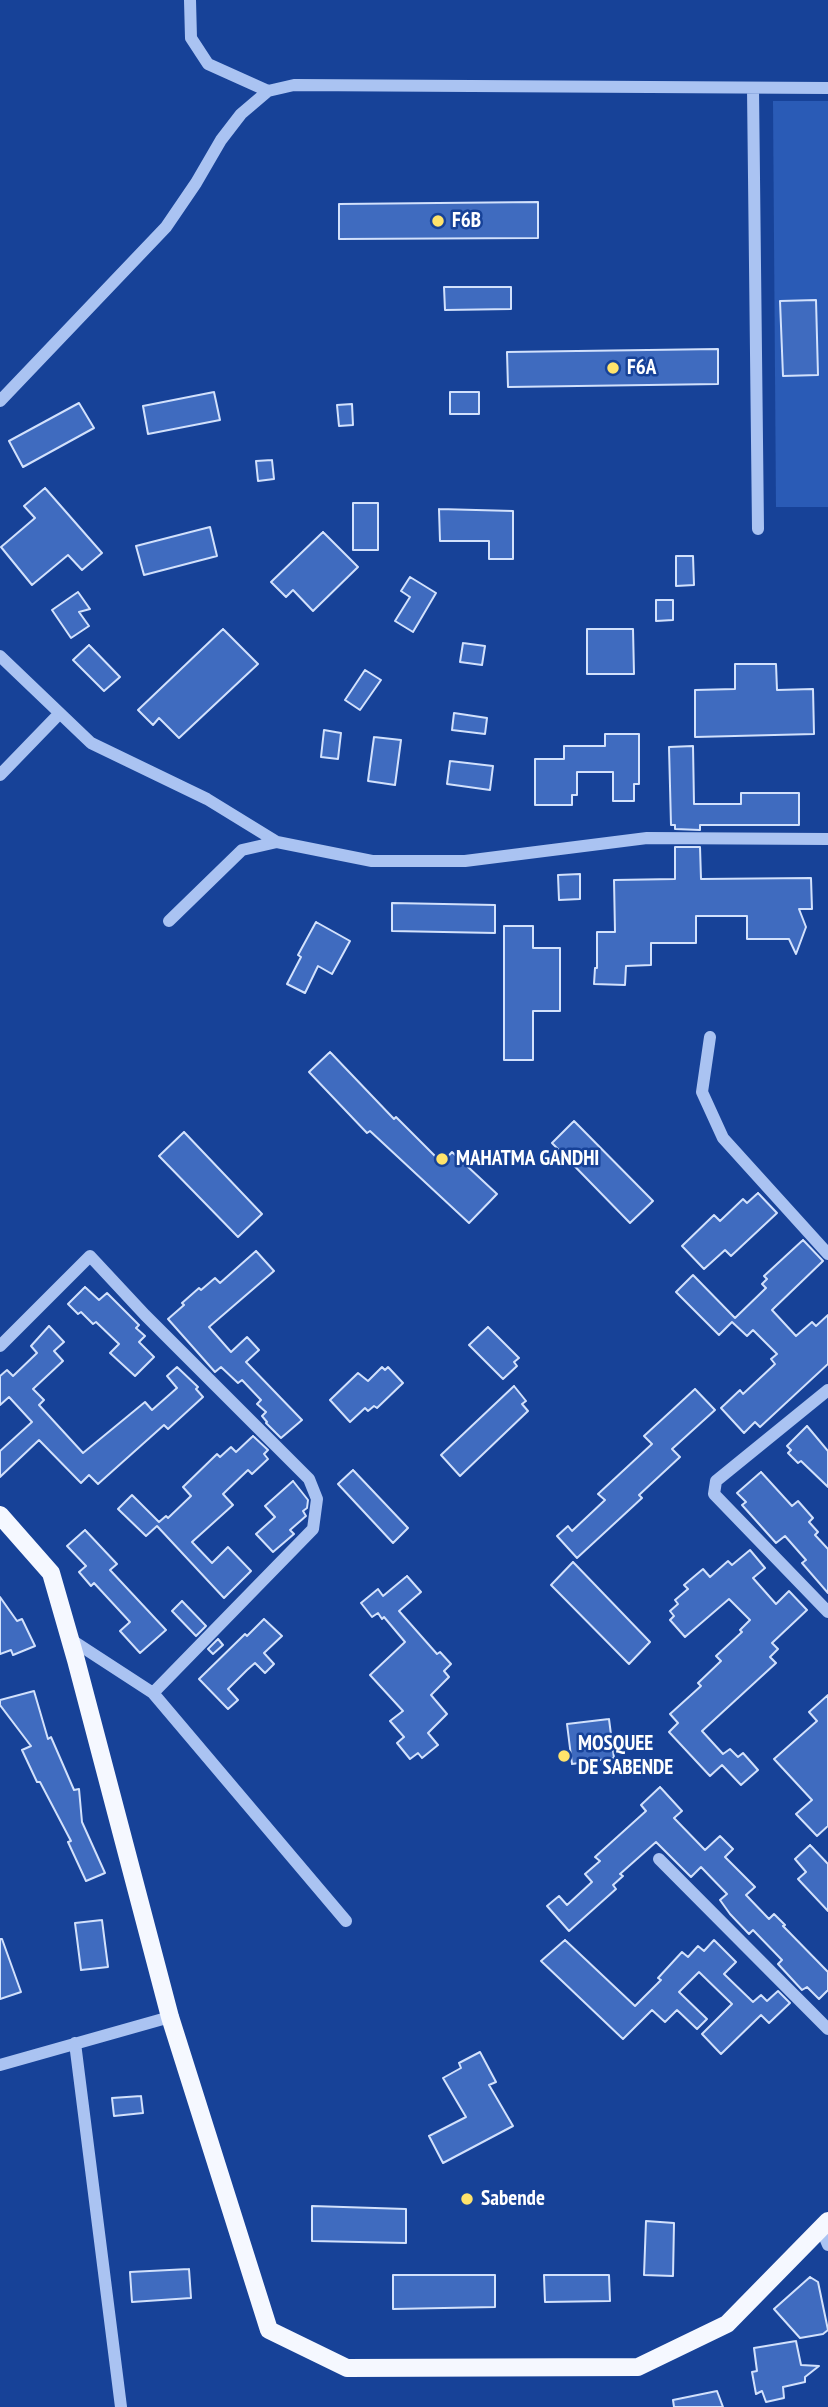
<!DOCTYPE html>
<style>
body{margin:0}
canvas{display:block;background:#174298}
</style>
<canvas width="828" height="2407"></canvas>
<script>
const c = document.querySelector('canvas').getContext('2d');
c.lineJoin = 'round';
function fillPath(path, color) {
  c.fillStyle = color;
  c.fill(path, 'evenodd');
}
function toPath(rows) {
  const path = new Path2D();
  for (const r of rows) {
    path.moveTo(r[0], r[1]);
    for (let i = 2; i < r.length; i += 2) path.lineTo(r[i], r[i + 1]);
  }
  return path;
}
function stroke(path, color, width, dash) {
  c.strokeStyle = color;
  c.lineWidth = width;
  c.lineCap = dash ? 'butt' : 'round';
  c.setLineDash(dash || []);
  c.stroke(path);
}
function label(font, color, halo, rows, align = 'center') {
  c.font = font + ' "PT Sans Narrow",sans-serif';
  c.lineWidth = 5;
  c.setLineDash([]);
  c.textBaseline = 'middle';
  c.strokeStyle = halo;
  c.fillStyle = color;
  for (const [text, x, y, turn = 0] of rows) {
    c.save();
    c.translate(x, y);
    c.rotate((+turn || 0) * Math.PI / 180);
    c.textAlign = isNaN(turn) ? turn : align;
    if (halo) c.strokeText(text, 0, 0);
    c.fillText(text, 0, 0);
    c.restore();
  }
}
fillPath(toPath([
 [773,101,828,101,828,507,776,507]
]), '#2a5bb6');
const building = toPath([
 [538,202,538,238,339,239,339,204,538,202],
 [444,287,511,287,511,309,445,310,444,287],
 [816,300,818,375,783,376,780,301,816,300],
 [718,349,718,384,508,387,507,352,718,349],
 [214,392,220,420,148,434,143,406,214,392],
 [450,392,479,392,479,414,450,414,450,392],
 [79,403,94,428,23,467,9,441,79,403],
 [352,404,353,425,339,426,337,405,352,404],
 [272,460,274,479,258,481,256,461,272,460],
 [45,488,102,553,82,570,68,555,32,585,1,547,35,518,24,506,45,488],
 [353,503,378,503,378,550,353,550,353,503],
 [439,509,513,511,513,559,489,559,489,541,440,541,439,509],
 [210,527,217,556,144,575,136,546,210,527],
 [323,532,358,567,313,611,293,590,286,597,271,582,323,532],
 [676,556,693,556,694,585,676,586,676,556],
 [410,577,436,593,413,632,395,621,410,597,401,591,410,577],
 [78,592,90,609,79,612,89,626,71,638,52,610,78,592],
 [656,600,673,600,673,620,656,621,656,600],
 [223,629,258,664,179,738,159,718,153,725,138,710,223,629],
 [587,629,633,629,634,674,587,674,587,629],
 [463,643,485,646,482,665,460,662,463,643],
 [89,645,120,677,104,691,73,660,89,645],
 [735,664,776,664,777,690,813,689,814,734,695,737,695,690,735,689,735,664],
 [365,670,381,680,360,710,345,700,365,670],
 [454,713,487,718,485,734,452,730,454,713],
 [324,730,341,733,338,759,321,757,324,730],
 [605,734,639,734,639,784,634,784,634,801,613,801,613,772,577,772,577,795,572,795,572,805,535,805,535,759,564,759,564,746,605,746,605,734],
 [374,737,401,740,395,785,368,781,374,737],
 [693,746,694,804,741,804,741,793,799,793,799,825,700,825,700,830,675,829,675,825,671,825,669,747,693,746],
 [450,761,493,766,490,790,447,784,450,761],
 [675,847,700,847,701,879,811,878,812,909,799,909,806,927,796,954,789,939,747,939,747,916,696,916,696,943,651,943,651,965,626,966,625,985,594,984,595,968,597,968,597,932,615,932,614,880,675,879,675,847],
 [580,874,580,899,559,900,558,875,580,874],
 [392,903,495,905,495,933,392,931,392,903],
 [316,922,350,941,332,974,318,966,305,993,287,984,301,957,298,955,316,922],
 [504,926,533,926,533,948,560,948,560,1011,533,1011,533,1060,504,1060,504,926],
 [330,1052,394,1119,396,1117,442,1163,452,1152,497,1194,469,1223,370,1131,367,1133,309,1072,330,1052],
 [574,1121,653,1201,630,1223,552,1143,574,1121],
 [184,1132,262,1214,238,1237,159,1156,184,1132],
 [758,1193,777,1213,731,1256,725,1250,704,1269,682,1246,714,1215,720,1221,743,1199,747,1203,758,1193],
 [803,1240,823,1261,772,1310,796,1336,812,1322,816,1326,828,1315,828,1364,760,1427,755,1422,744,1433,721,1408,740,1390,743,1394,775,1364,771,1359,777,1354,753,1330,747,1336,732,1322,719,1335,676,1292,693,1275,735,1318,766,1288,762,1284,767,1279,764,1276,803,1240],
 [256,1251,274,1271,209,1327,231,1352,247,1337,259,1350,246,1362,302,1420,281,1438,266,1423,267,1422,262,1416,266,1412,257,1404,261,1400,242,1380,238,1383,221,1367,215,1372,168,1319,184,1305,182,1303,199,1288,201,1290,215,1278,220,1283,256,1251],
 [85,1287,99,1300,107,1293,139,1325,136,1328,145,1336,139,1342,154,1357,135,1376,110,1353,119,1344,96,1322,93,1324,81,1312,78,1314,68,1304,85,1287],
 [49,1326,64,1342,54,1351,63,1361,33,1389,44,1400,39,1405,83,1453,145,1402,152,1410,177,1388,167,1376,177,1367,198,1387,196,1389,203,1397,168,1429,164,1425,98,1484,89,1475,81,1483,39,1440,0,1477,0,1451,32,1422,9,1397,0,1405,0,1376,7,1370,13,1376,37,1353,31,1346,49,1326],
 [488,1327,519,1358,514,1362,517,1366,503,1379,469,1345,488,1327],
 [382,1367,385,1370,388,1367,403,1383,377,1408,374,1406,368,1411,365,1408,350,1422,330,1400,358,1373,368,1381,382,1367],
 [514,1386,526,1401,522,1404,528,1411,460,1476,441,1455,514,1386],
 [695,1389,715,1410,672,1449,680,1457,639,1495,642,1498,577,1558,557,1536,568,1526,572,1531,605,1500,598,1494,652,1444,644,1436,695,1389],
 [807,1426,828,1451,828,1487,801,1461,798,1463,788,1453,791,1450,787,1446,807,1426],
 [253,1436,268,1450,264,1454,268,1459,252,1474,248,1470,223,1494,233,1505,192,1542,212,1563,228,1547,251,1571,224,1598,157,1526,146,1536,118,1509,132,1495,159,1522,166,1516,168,1518,191,1496,183,1487,217,1454,220,1457,231,1447,236,1452,253,1436],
 [353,1470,408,1528,393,1543,338,1484,353,1470],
 [761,1472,792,1506,798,1501,813,1518,809,1522,818,1532,815,1535,828,1549,828,1593,802,1563,806,1560,785,1536,776,1543,742,1505,746,1502,737,1493,761,1472],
 [293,1481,308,1500,307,1508,303,1511,306,1516,290,1530,294,1534,273,1552,256,1534,275,1517,265,1506,293,1481],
 [85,1530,117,1564,110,1570,166,1630,140,1653,120,1631,130,1622,94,1583,91,1586,79,1572,86,1566,67,1546,85,1530],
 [750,1550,765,1568,753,1578,776,1604,789,1591,807,1610,772,1643,778,1649,770,1657,776,1663,702,1731,723,1754,730,1749,738,1757,743,1753,758,1770,741,1785,722,1765,710,1776,669,1732,678,1723,670,1714,701,1686,698,1683,721,1661,716,1656,742,1632,740,1630,750,1620,729,1599,685,1637,670,1620,674,1616,670,1611,678,1604,675,1600,688,1589,684,1585,703,1569,710,1577,728,1561,732,1565,750,1550],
 [573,1562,650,1642,629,1664,551,1585,573,1562],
 [407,1576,421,1592,399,1611,437,1654,440,1652,451,1664,444,1671,449,1677,431,1695,447,1714,428,1733,438,1745,422,1758,418,1753,410,1759,397,1743,404,1737,390,1721,403,1711,370,1675,405,1642,384,1617,382,1619,378,1613,372,1617,361,1603,378,1589,383,1596,407,1576],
 [0,1597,17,1621,22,1619,35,1646,13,1655,11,1650,0,1654,0,1597],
 [182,1601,206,1626,196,1636,172,1611,182,1601],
 [264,1619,282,1636,264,1653,274,1664,265,1673,255,1663,247,1670,228,1689,238,1700,228,1709,199,1679,245,1634,247,1636,264,1619],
 [218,1639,223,1645,213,1654,208,1649,218,1639],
 [34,1691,48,1739,51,1737,74,1790,79,1789,82,1822,105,1873,86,1881,68,1842,71,1841,40,1782,37,1782,22,1750,31,1746,0,1705,0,1700,34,1691],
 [828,1695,828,1826,817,1836,796,1814,812,1800,774,1759,817,1721,809,1712,828,1695],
 [609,1719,614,1758,572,1764,567,1724,609,1719],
 [660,1787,682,1811,674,1818,705,1850,720,1836,733,1849,725,1857,755,1887,746,1895,769,1919,774,1914,785,1925,783,1926,828,1972,828,1990,819,1999,807,1987,802,1990,778,1964,782,1960,753,1930,749,1934,730,1914,720,1900,727,1894,701,1867,691,1877,656,1842,620,1874,623,1876,613,1885,616,1889,569,1931,547,1906,559,1896,567,1905,592,1882,585,1874,600,1861,595,1857,646,1811,641,1805,660,1787],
 [810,1845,828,1864,828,1911,798,1879,806,1872,795,1859,810,1845],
 [102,1920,108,1967,81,1970,75,1923,102,1920],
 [0,1939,2,1939,21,1992,0,1999,0,1939],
 [565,1940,635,2006,661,1980,658,1978,682,1952,688,1957,698,1946,704,1951,714,1940,736,1962,724,1974,753,2002,761,1995,767,2001,778,1991,790,2003,769,2023,761,2015,721,2054,702,2034,732,2004,699,1972,679,1992,707,2019,697,2029,677,2010,665,2022,652,2010,623,2039,541,1961,565,1940],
 [480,2052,496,2082,489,2085,513,2126,443,2163,429,2136,466,2117,443,2078,461,2068,459,2063,480,2052],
 [141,2096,143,2113,114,2116,112,2098,141,2096],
 [312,2206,406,2209,406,2243,312,2241,312,2206],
 [646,2221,674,2223,673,2276,644,2275,646,2221],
 [189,2269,191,2298,132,2302,130,2272,189,2269],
 [393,2275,495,2275,495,2307,393,2309,393,2275],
 [544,2275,609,2275,610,2301,545,2302,544,2275],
 [810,2277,818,2282,828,2330,823,2334,800,2338,774,2309,810,2277],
 [796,2341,801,2365,819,2366,805,2377,805,2382,783,2387,784,2398,766,2402,762,2391,756,2394,752,2372,757,2371,754,2348,796,2341],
 [717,2391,723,2407,674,2407,673,2400,717,2391]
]);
fillPath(building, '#3f6bbf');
stroke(building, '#d2e1fc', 2);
stroke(toPath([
 [190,0,191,38,208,64,268,91],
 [753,89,758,529],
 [0,401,166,227,196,183,221,140,241,114,268,91,294,85,828,88],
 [0,656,91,743,207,799,277,842],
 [0,775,59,714],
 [169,921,242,850,277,842,372,861,465,861,647,838,828,839],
 [710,1037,702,1092,723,1138,828,1254],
 [0,1346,90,1256,145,1315,309,1479,317,1499,313,1529,153,1693],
 [828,1390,716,1481,714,1494,828,1612],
 [70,1639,153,1693,346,1921],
 [659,1859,828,2029],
 [75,2043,121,2407],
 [0,2065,170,2017],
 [821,2228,828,2245]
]), '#aac3f2', 12);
stroke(toPath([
 [0,1515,51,1573,76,1660,170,2017,269,2330,347,2368,638,2367,727,2324,828,2221]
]), '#f5f8ff', 18);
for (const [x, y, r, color] of [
 [438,221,7,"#ffe36b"],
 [613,368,7,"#ffe36b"],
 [442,1159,7,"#ffe36b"],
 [564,1756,7,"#ffe36b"],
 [467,2199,7,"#ffe36b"]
]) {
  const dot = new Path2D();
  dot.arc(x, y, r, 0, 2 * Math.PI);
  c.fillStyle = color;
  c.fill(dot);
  stroke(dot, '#174298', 2.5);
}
label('bold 21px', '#fff', '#174298', [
 ["F6B",452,221],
 ["F6A",627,368],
 ["MAHATMA GANDHI",456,1159],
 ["MOSQUEE",578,1744],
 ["DE SABENDE",578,1768],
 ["Sabende",481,2199]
], 'left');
</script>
